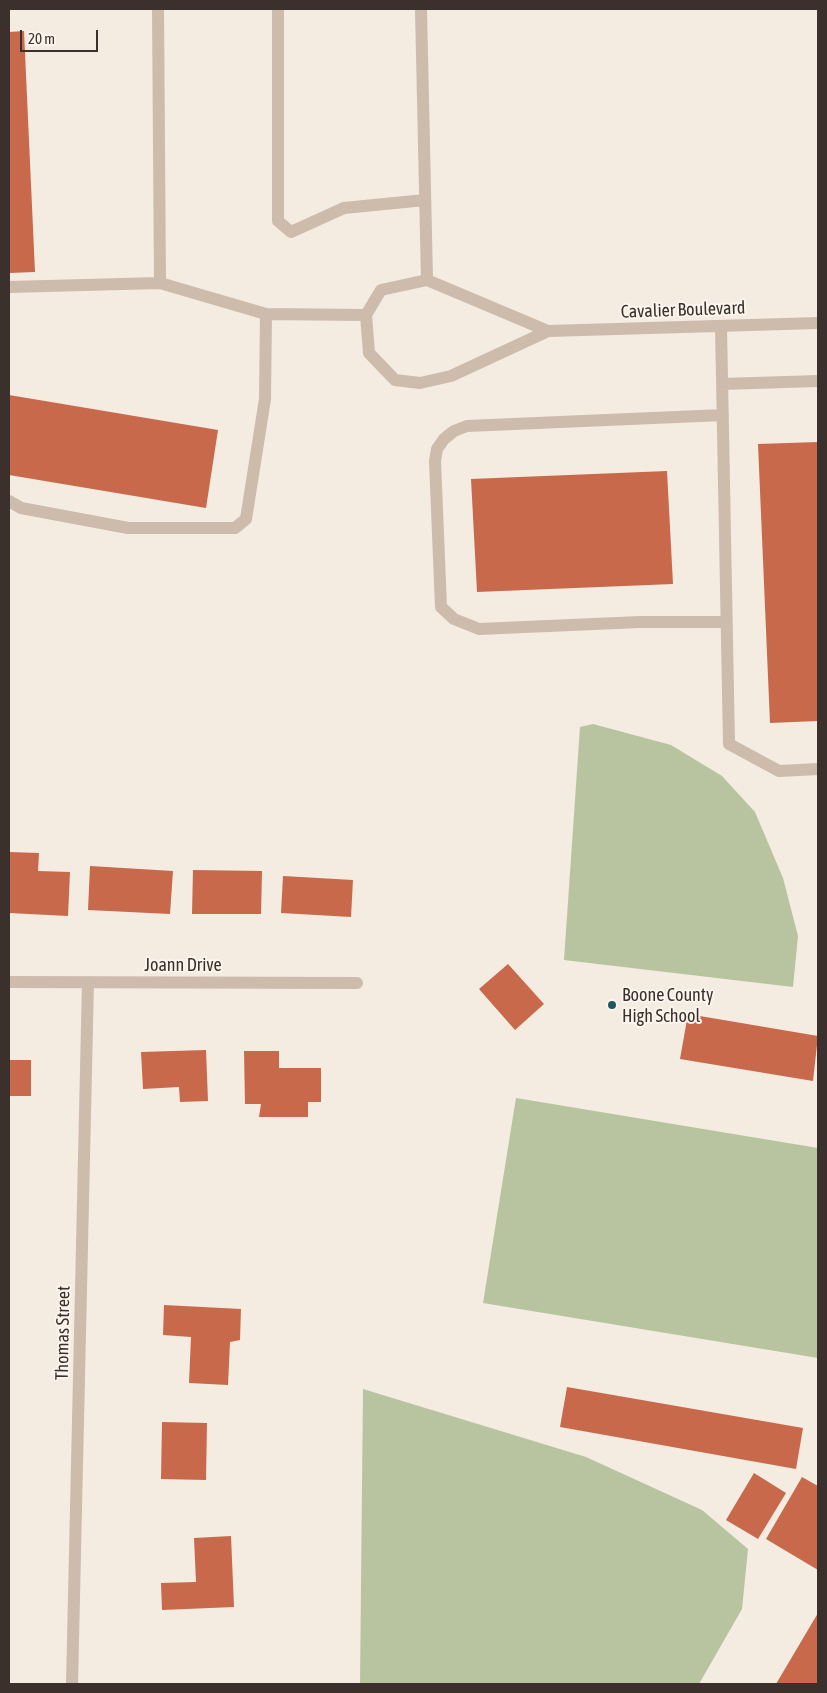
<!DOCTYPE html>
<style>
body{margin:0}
#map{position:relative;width:827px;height:1693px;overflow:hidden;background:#f4ebe1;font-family:"Asap Condensed",sans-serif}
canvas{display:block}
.frame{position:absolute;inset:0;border:10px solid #3b302b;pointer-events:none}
.scale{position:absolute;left:20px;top:30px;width:78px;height:22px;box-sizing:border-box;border:2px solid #3b302b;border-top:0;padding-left:6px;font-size:15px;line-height:18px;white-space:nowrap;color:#3b302b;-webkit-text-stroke:4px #fbf5ee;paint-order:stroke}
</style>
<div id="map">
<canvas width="827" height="1693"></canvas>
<div class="frame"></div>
<div class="scale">20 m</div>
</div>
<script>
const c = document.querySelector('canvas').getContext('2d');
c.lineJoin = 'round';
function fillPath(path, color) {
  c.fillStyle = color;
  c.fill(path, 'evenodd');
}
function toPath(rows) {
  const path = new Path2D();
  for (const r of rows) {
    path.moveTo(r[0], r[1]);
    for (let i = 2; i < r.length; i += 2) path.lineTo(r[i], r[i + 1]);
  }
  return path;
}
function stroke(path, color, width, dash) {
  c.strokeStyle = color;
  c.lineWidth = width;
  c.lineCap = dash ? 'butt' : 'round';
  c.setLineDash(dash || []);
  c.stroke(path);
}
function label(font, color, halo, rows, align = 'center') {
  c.font = font + ' "Asap Condensed",sans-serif';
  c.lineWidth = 4;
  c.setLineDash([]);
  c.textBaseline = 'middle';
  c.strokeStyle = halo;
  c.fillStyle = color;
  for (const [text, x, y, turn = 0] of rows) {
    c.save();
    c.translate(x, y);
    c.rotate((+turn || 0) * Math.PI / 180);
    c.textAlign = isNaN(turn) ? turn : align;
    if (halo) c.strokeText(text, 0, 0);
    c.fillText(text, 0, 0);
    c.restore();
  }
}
fillPath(toPath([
 [593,724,671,745,722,776,755,812,783,878,798,936,793,987,564,960,580,727],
 [516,1098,818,1148,818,1358,483,1303],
 [363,1389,586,1457,702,1510,748,1549,742,1609,699,1684,360,1684]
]), '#b8c4a0');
fillPath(toPath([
 [24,31,35,272,9,273,9,32],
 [9,395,218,430,206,508,9,475],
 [818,442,818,721,770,723,758,444],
 [667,471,673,584,477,592,471,479],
 [9,852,39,853,38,871,70,872,68,916,9,913],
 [90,866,173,871,170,914,88,910],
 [193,870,262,871,261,914,192,914],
 [283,876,353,880,351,917,281,913],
 [508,964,544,1004,515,1030,479,989],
 [688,1014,818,1036,813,1081,680,1059],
 [206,1050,208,1101,180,1102,179,1087,143,1089,141,1052],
 [244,1051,279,1051,279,1068,321,1068,321,1102,308,1102,308,1117,259,1117,261,1104,245,1104],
 [9,1060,31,1060,31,1096,9,1096],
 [164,1305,241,1309,240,1340,230,1342,228,1385,189,1383,191,1337,163,1335],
 [567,1387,803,1428,796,1469,560,1427],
 [162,1422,207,1423,206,1480,161,1479],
 [754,1473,786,1493,758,1539,726,1520],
 [802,1477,818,1486,818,1570,766,1539],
 [231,1536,234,1607,162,1610,161,1583,196,1582,194,1538],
 [818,1613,818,1684,776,1684]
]), '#c8694b');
stroke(toPath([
 [158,9,160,283,266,314,366,315],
 [278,9,278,221,291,232,344,208,425,200],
 [421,9,427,280],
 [9,287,160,283],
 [721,326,729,744,779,771,818,769],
 [548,331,427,280,381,290,366,315,369,353,395,380,420,383,451,376,548,331,818,323],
 [722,384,818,381],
 [723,415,467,426,454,431,444,439,437,449,435,461,441,607,454,619,479,629,640,622,726,622],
 [9,501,21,508,128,528,235,528,246,519,265,399,266,314],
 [9,982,357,983],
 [72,1684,88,982]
]), '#cdbbac', 12);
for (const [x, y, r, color] of [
 [612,1005,5,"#1f5a5e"]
]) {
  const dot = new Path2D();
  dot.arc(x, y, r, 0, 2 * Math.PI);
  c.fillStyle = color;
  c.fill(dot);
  stroke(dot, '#fbf5ee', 2);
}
label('18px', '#3b302b', '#fbf5ee', [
 ["Cavalier Boulevard",683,310,-2],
 ["Joann Drive",183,965],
 ["Thomas Street",63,1333,-89]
]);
label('18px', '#3b302b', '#fbf5ee', [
 ["Boone County",622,995],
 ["High School",622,1016]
], 'left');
</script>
